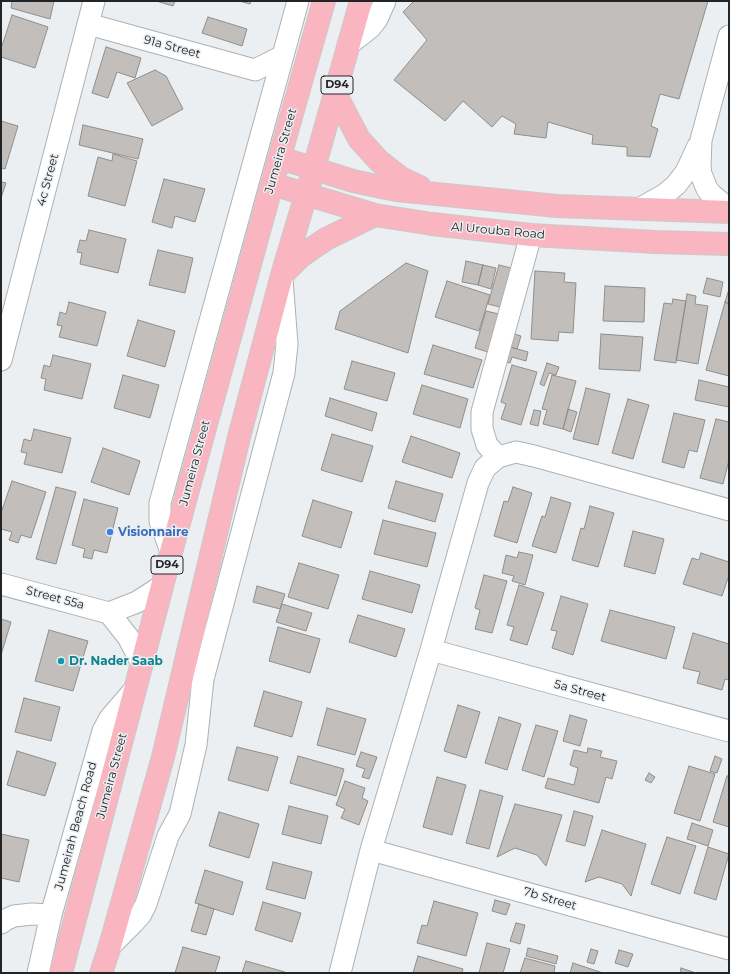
<!DOCTYPE html>
<style>
body{margin:0}
#map{position:relative;width:730px;height:974px;overflow:hidden;background:#eceff2;font-family:Montserrat,sans-serif}
canvas{display:block}
.frame{position:absolute;inset:0;border:2px solid #232425;pointer-events:none}
</style>
<div id="map">
<canvas width="730" height="974"></canvas>
<div class="frame"></div>
</div>
<script>
const c = document.querySelector('canvas').getContext('2d');
c.lineJoin = 'round';
function fillPath(path, color) {
  c.fillStyle = color;
  c.fill(path, 'evenodd');
}
function toPath(rows) {
  const path = new Path2D();
  for (const r of rows) {
    path.moveTo(r[0], r[1]);
    for (let i = 2; i < r.length; i += 2) path.lineTo(r[i], r[i + 1]);
  }
  return path;
}
function stroke(path, color, width, dash) {
  c.strokeStyle = color;
  c.lineWidth = width;
  c.lineCap = dash ? 'butt' : 'round';
  c.setLineDash(dash || []);
  c.stroke(path);
}
function label(font, color, halo, rows, align = 'center') {
  c.font = font + ' Montserrat,sans-serif';
  c.lineWidth = 3;
  c.setLineDash([]);
  c.textBaseline = 'middle';
  c.strokeStyle = halo;
  c.fillStyle = color;
  for (const [text, x, y, turn = 0] of rows) {
    c.save();
    c.translate(x, y);
    c.rotate((+turn || 0) * Math.PI / 180);
    c.textAlign = isNaN(turn) ? turn : align;
    if (halo) c.strokeText(text, 0, 0);
    c.fillText(text, 0, 0);
    c.restore();
  }
}
const building = toPath([
 [12,1,54,1,50,19,11,8,12,1],
 [156,1,175,1,173,6,156,1],
 [239,1,251,1,250,4,239,1],
 [414,1,708,1,679,99,660,94,651,126,658,129,650,157,627,156,627,147,592,144,593,135,548,122,546,138,514,134,516,124,502,116,492,127,463,101,445,121,394,80,427,40,403,12,414,1],
 [12,15,48,27,35,68,1,57,1,49,12,15],
 [208,17,247,29,242,46,202,33,208,17],
 [106,47,141,58,135,78,117,72,108,98,92,93,106,47],
 [155,70,166,76,183,109,152,126,127,83,155,70],
 [1,121,18,126,5,169,1,168,1,121],
 [83,125,143,139,138,159,79,145,83,125],
 [113,154,137,161,125,206,88,196,98,157,112,161,113,154],
 [164,179,205,189,195,222,175,216,172,228,152,222,164,179],
 [1,182,6,183,1,198,1,182],
 [89,230,126,239,118,273,80,264,82,253,77,252,80,240,86,241,89,230],
 [158,250,193,258,185,293,149,285,158,250],
 [466,261,483,265,478,285,462,282,466,261],
 [406,263,428,271,408,353,335,329,340,311,406,263],
 [483,265,496,268,491,289,478,285,483,265],
 [499,265,515,269,504,308,488,304,499,265],
 [535,271,565,273,564,282,576,283,573,333,559,332,558,341,531,339,535,271],
 [707,278,723,282,720,297,703,293,707,278],
 [447,281,490,295,479,331,435,317,447,281],
 [605,286,645,288,644,322,603,321,605,286],
 [729,289,729,304,725,302,729,289],
 [687,294,696,296,695,304,708,306,698,364,676,360,687,294],
 [673,299,686,301,676,363,654,360,664,303,672,304,673,299],
 [69,302,106,312,97,346,59,337,62,326,57,325,60,312,66,314,69,302],
 [725,302,729,304,729,376,706,370,725,302],
 [486,311,499,314,488,352,475,348,486,311],
 [138,320,175,331,165,367,127,356,138,320],
 [511,333,521,336,517,349,507,346,511,333],
 [601,334,643,337,640,371,599,369,601,334],
 [433,345,482,360,473,388,424,374,433,345],
 [507,346,528,352,526,361,512,357,510,363,503,361,507,346],
 [53,355,91,364,82,399,44,390,46,379,41,378,44,365,50,367,53,355],
 [352,361,395,373,387,401,344,389,352,361],
 [547,363,559,367,556,375,549,373,544,386,540,384,547,363],
 [512,365,537,372,521,425,501,419,506,404,501,402,512,365],
 [123,375,159,385,150,418,114,408,123,375],
 [552,375,576,381,563,429,543,424,547,410,542,409,552,375],
 [699,380,729,387,729,407,695,400,699,380],
 [422,385,468,399,460,428,413,414,422,385],
 [586,388,610,394,598,445,573,439,586,388],
 [330,398,377,413,372,431,325,416,330,398],
 [628,399,649,405,633,459,612,453,628,399],
 [568,409,577,412,571,432,563,429,568,409],
 [534,410,541,411,538,426,530,424,534,410],
 [674,413,705,420,697,452,689,450,684,468,662,462,674,413],
 [716,419,729,422,729,460,723,484,700,478,716,419],
 [34,429,71,438,62,473,24,464,27,453,21,452,24,439,31,441,34,429],
 [332,434,373,446,362,482,321,470,332,434],
 [411,436,460,453,452,478,402,462,411,436],
 [103,448,140,461,129,495,91,482,103,448],
 [12,481,46,492,31,538,21,535,18,543,9,540,12,532,1,529,1,513,12,481],
 [396,481,443,494,435,522,388,508,396,481],
 [56,487,76,492,56,564,36,559,56,487],
 [513,487,532,493,517,543,494,536,504,501,508,502,513,487],
 [551,497,571,503,556,553,532,546,542,516,545,517,551,497],
 [84,499,118,508,107,553,94,550,92,559,83,557,85,549,72,545,84,499],
 [313,500,352,512,341,548,302,536,313,500],
 [590,506,614,513,598,567,572,560,581,528,584,529,590,506],
 [383,520,436,533,427,567,374,554,383,520],
 [633,531,664,539,655,574,624,566,633,531],
 [519,552,533,555,525,585,512,581,514,576,502,573,506,555,517,558,519,552],
 [701,553,729,562,729,575,722,596,683,584,692,558,699,560,701,553],
 [299,563,339,575,328,609,288,597,299,563],
 [370,571,420,585,412,613,362,599,370,571],
 [484,575,507,581,492,633,475,629,480,610,475,608,484,575],
 [519,585,544,593,527,645,510,640,514,627,507,625,519,585],
 [257,586,285,594,280,609,253,602,257,586],
 [561,596,588,604,573,655,552,648,557,631,551,630,561,596],
 [282,604,312,613,306,631,276,622,282,604],
 [610,610,675,627,666,659,601,641,610,610],
 [358,615,405,629,396,657,349,642,358,615],
 [1,619,11,622,1,655,1,619],
 [278,627,320,639,310,673,269,661,278,627],
 [49,630,88,641,73,691,35,681,49,630],
 [693,633,729,644,729,680,725,679,722,690,697,683,700,672,683,668,693,633],
 [264,691,302,702,292,737,254,726,264,691],
 [24,698,60,707,51,741,15,732,24,698],
 [458,705,480,712,466,758,444,751,458,705],
 [327,708,366,719,355,755,317,745,327,708],
 [570,715,587,720,580,746,563,741,570,715],
 [499,717,521,724,507,770,485,763,499,717],
 [536,725,558,731,544,777,522,770,536,725],
 [237,747,278,757,268,791,228,780,237,747],
 [588,748,602,751,600,757,617,761,612,779,606,777,599,803,545,788,548,778,574,785,578,768,570,765,574,750,587,753,588,748],
 [17,751,56,763,45,796,7,785,17,751],
 [361,752,377,757,369,779,362,777,365,769,356,766,361,752],
 [298,756,344,769,336,796,290,783,298,756],
 [715,756,722,759,717,773,710,771,715,756],
 [689,766,715,774,700,821,674,813,689,766],
 [649,773,655,777,651,783,645,780,649,773],
 [727,776,729,776,729,827,713,822,727,776],
 [437,777,466,785,452,835,423,827,437,777],
 [345,781,365,788,362,798,368,801,359,825,341,818,345,809,336,805,345,781],
 [480,790,503,796,489,849,466,843,480,790],
 [515,804,562,815,546,866,537,855,515,848,497,857,515,804],
 [289,806,328,816,321,844,282,834,289,806],
 [574,811,593,816,585,846,566,841,574,811],
 [219,812,259,824,249,858,209,846,219,812],
 [692,823,713,830,708,846,687,839,692,823],
 [602,830,646,844,631,896,622,884,599,877,585,882,602,830],
 [1,834,29,840,19,882,1,878,1,834],
 [667,837,696,846,680,894,651,884,667,837],
 [708,847,729,854,716,900,694,893,708,847],
 [273,862,312,872,305,899,266,889,273,862],
 [205,870,243,882,233,915,195,903,205,870],
 [495,900,510,904,506,915,492,911,495,900],
 [434,901,478,913,466,956,417,943,422,925,427,926,434,901],
 [263,902,301,913,292,942,255,930,263,902],
 [199,904,214,909,206,935,191,931,199,904],
 [516,923,525,925,520,944,510,941,516,923],
 [487,943,510,949,503,973,479,973,487,943],
 [183,947,220,957,215,973,175,973,183,947],
 [528,948,558,956,556,964,526,956,528,948],
 [591,949,598,951,594,964,587,962,591,949],
 [619,950,633,954,628,967,615,963,619,950],
 [418,956,463,969,462,973,413,973,418,956],
 [525,958,555,966,554,973,520,973,525,958],
 [246,961,285,972,285,973,242,973,246,961],
 [573,963,603,973,570,973,573,963],
 [681,968,696,973,680,973,681,968]
]);
fillPath(building, '#c1bebb');
stroke(building, '#908e8b', 1);
const minor = toPath([
 [88,24,255,70,283,56],
 [729,36,701,140,700,166,701,174,707,189,712,195,729,209],
 [348,45,370,28,377,19,385,1],
 [639,209,664,195,676,185,686,172,698,146],
 [1,360,94,1],
 [498,457,487,445,484,435,482,429,482,412,531,235],
 [171,552,160,521,160,503,298,1],
 [1,584,109,613],
 [109,613,128,637,142,664],
 [109,613,137,602,162,586],
 [431,650,729,731],
 [371,850,729,949],
 [1,923,5,920,14,916,32,914,51,915],
 [110,946,134,922,141,914,146,904,168,836,180,814,196,745,203,679,284,373,287,344,282,279],
 [38,973,51,915,103,731,110,718,135,689],
 [340,973,371,850,431,650,478,483,485,468,498,457,516,452,534,456,729,510]
]);
const major = toPath([
 [335,93,359,139,379,161,401,178,420,187],
 [280,158,353,181,396,190,557,206,729,212],
 [272,184,375,215,432,224,531,235,655,242,729,244],
 [283,274,301,256,326,239,375,215],
 [61,973,171,552,272,184,324,1],
 [101,973,110,946,163,757,239,437,282,275,314,168,361,1]
]);
stroke(minor, '#aeb1b4', 23);
stroke(major, '#cacacb', 24);
stroke(minor, '#fff', 21);
stroke(major, '#f9b5c0', 22);
for (const [x, y, r, color] of [
 [110,532,4,"#3f7fe0"],
 [61,661,4,"#0f9aa8"]
]) {
  const dot = new Path2D();
  dot.arc(x, y, r, 0, 2 * Math.PI);
  c.fillStyle = color;
  c.fill(dot);
  stroke(dot, '#eceff2', 1.5);
}
for (const [x, y, w] of [
 [337,85,32],
 [167,565,32]
]) {
  const box = new Path2D();
  box.roundRect(x - w / 2, y - 9, w, 18, 3);
  c.fillStyle = '#eceff2';
  c.fill(box);
  stroke(box, '#232425', 1);
}
label('bold 11px', '#232425', null, [
 ["D94",337,85],
 ["D94",167,565]
]);
label('12px', '#232425', '#eceff2', [
 ["91a Street",172,47,15],
 ["Jumeira Street",281,151,-74],
 ["4c Street",48,180,-75],
 ["Al Urouba Road",498,231,5],
 ["Jumeira Street",195,463,-75],
 ["Street 55a",55,598,15],
 ["5a Street",580,691,15],
 ["Jumeira Street",112,776,-75],
 ["Jumeirah Beach Road",76,826,-75],
 ["7b Street",550,899,16]
]);
label('bold 12px', '#366cbe', '#eceff2', [
 ["Visionnaire",118,532]
], 'left');
label('bold 12px', '#0d838f', '#eceff2', [
 ["Dr. Nader Saab",69,661]
], 'left');
</script>
